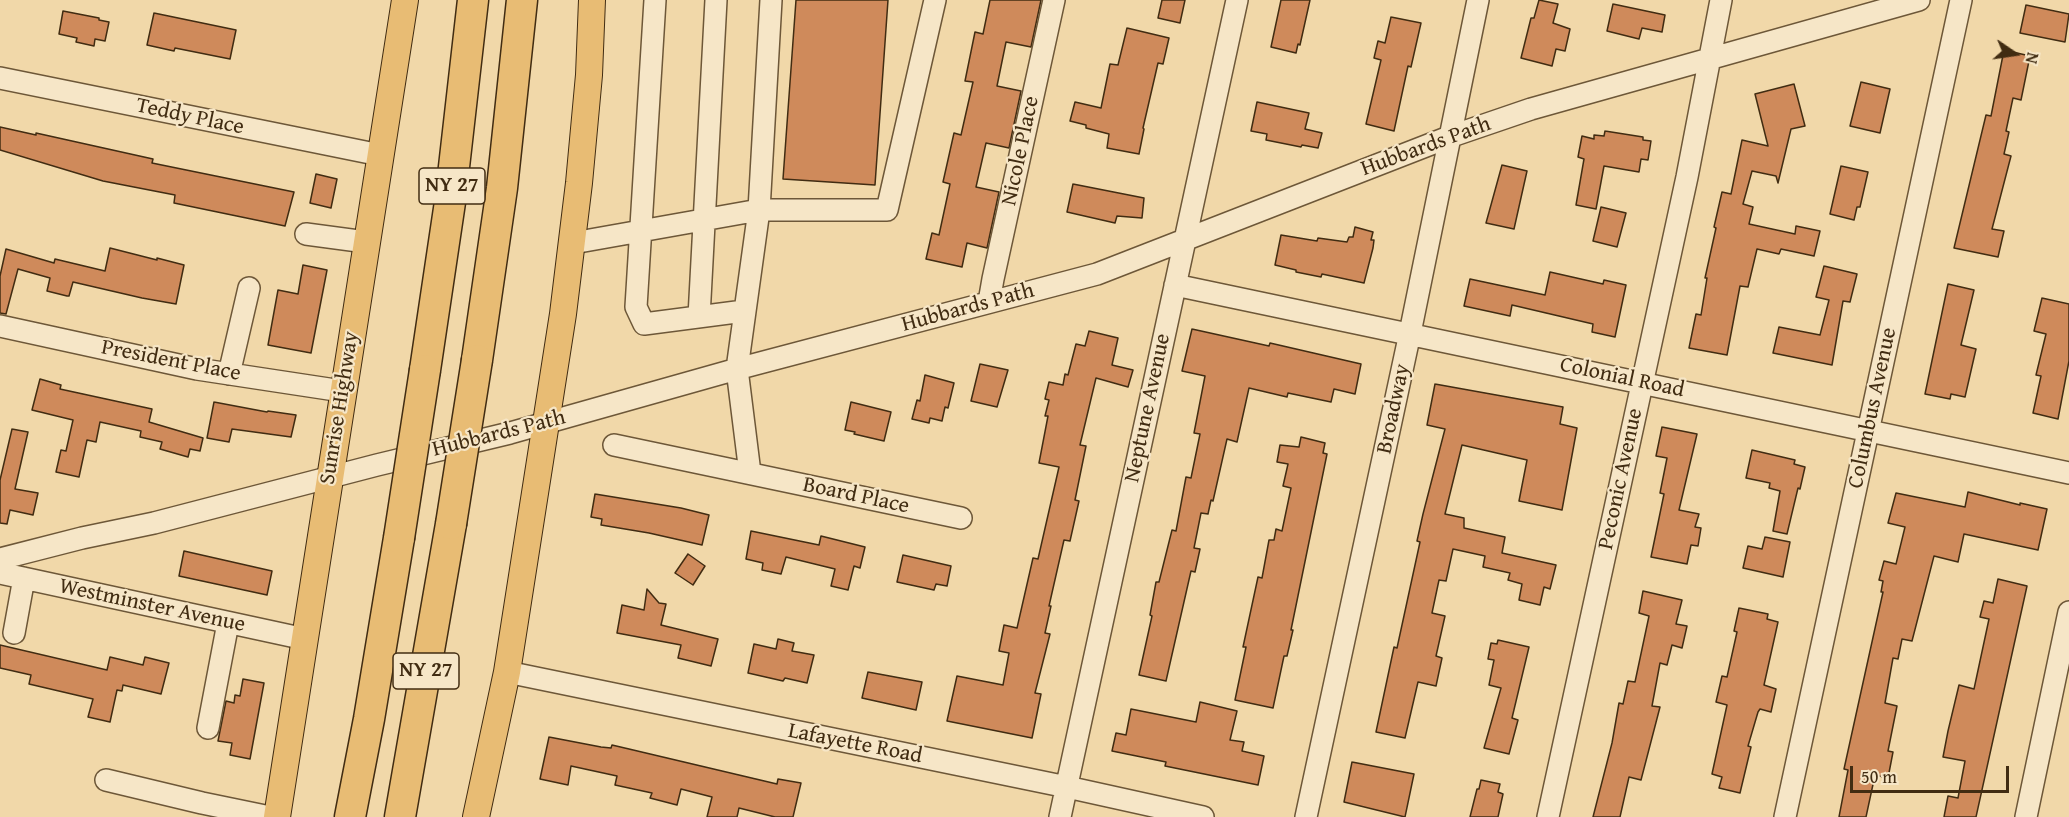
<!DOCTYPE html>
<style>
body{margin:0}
#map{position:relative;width:2069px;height:817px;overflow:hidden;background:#f1d8a9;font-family:"Gentium Book Plus",serif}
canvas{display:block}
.north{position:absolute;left:1985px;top:24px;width:60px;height:60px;-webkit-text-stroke:4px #f6e6c7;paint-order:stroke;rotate:103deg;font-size:16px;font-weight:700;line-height:24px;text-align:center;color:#412c12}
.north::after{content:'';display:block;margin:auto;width:21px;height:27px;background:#412c12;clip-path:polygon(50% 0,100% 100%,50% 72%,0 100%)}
.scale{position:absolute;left:1850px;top:766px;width:159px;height:27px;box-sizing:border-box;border:3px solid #412c12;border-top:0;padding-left:8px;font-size:18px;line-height:21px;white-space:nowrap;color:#412c12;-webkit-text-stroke:4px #f6e6c7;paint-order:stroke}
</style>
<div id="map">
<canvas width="2069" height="817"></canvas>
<div class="north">N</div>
<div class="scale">50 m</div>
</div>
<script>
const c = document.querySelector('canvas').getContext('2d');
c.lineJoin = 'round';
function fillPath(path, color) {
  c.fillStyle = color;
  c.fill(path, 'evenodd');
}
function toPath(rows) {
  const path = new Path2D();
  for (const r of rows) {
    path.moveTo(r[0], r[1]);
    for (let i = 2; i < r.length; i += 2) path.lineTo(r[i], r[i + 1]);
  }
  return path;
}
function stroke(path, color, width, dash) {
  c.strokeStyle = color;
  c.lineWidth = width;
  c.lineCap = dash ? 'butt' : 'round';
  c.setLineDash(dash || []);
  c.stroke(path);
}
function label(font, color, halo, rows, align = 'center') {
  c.font = font + ' "Gentium Book Plus",serif';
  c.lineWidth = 4.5;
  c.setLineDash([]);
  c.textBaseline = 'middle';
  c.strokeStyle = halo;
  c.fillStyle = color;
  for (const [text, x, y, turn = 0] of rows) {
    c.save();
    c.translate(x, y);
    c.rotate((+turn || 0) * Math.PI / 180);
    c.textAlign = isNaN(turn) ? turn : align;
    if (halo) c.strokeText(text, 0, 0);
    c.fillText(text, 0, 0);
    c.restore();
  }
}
const building = toPath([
 [796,0,888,0,875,185,783,179,796,0],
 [990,0,1041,0,1031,47,1006,42,997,86,1021,91,1009,148,986,143,976,187,999,192,987,248,967,243,962,267,926,259,932,233,939,235,950,184,943,182,954,133,961,135,973,82,965,81,975,32,983,34,990,0],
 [1162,0,1185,0,1180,23,1158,18,1162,0],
 [1281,0,1310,0,1300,45,1298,44,1296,53,1271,47,1281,0],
 [1539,0,1558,4,1553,23,1570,29,1565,51,1556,49,1552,66,1521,58,1531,18,1534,18,1539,0],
 [1613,4,1665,15,1662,32,1642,28,1639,39,1607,31,1613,4],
 [2026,5,2069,14,2065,42,2020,33,2026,5],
 [63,11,99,18,99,20,109,22,105,41,95,39,94,46,76,42,77,38,59,34,63,11],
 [154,13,236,30,230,59,175,48,174,51,147,45,154,13],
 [1391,17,1421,23,1411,67,1408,66,1394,131,1366,124,1381,60,1374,58,1378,41,1385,43,1391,17],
 [1127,28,1169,38,1163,64,1158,63,1143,128,1144,129,1139,154,1107,148,1109,134,1086,128,1086,125,1070,121,1075,102,1101,108,1110,64,1118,65,1127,28],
 [2004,50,2030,56,2021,100,2013,98,2006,131,2009,132,2004,154,2011,156,1992,229,2004,231,1998,257,1954,248,1986,115,1991,116,2004,50],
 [1861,82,1890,89,1880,133,1850,126,1861,82],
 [1794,84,1805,126,1791,129,1778,183,1776,176,1752,171,1743,204,1753,207,1749,224,1795,234,1796,226,1820,231,1814,256,1781,249,1779,254,1757,249,1748,287,1740,286,1727,355,1689,348,1696,314,1701,315,1707,278,1705,278,1716,228,1714,227,1722,192,1731,194,1742,140,1768,146,1755,94,1794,84],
 [1257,102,1309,113,1305,129,1322,133,1318,148,1302,145,1301,147,1266,140,1267,134,1251,131,1257,102],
 [0,127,36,135,36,133,153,159,152,163,294,192,285,226,174,203,175,195,103,181,0,150,0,127],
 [1605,131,1643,137,1643,140,1651,141,1648,160,1641,159,1639,172,1604,166,1596,209,1576,205,1584,159,1578,157,1582,136,1594,139,1594,135,1604,136,1605,131],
 [1502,165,1527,171,1514,229,1486,223,1502,165],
 [1841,166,1868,172,1860,207,1857,207,1854,220,1830,214,1841,166],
 [316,174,337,179,331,208,310,203,316,174],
 [1073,184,1144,198,1142,218,1117,216,1115,223,1067,212,1073,184],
 [1601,207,1626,213,1617,247,1593,241,1601,207],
 [1355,227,1373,232,1371,240,1374,240,1373,248,1364,283,1322,274,1321,277,1296,272,1296,270,1275,265,1281,235,1317,241,1318,238,1347,242,1349,237,1353,237,1355,227],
 [110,248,157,260,157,258,184,265,176,304,142,298,73,282,69,296,67,296,47,291,50,278,18,269,6,314,0,313,0,276,6,249,54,263,55,259,105,271,110,248],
 [303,265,327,270,311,353,268,345,278,290,298,294,303,265],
 [1824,266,1857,274,1850,302,1843,301,1832,365,1773,353,1779,327,1820,335,1829,300,1816,297,1824,266],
 [1550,272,1603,284,1604,280,1626,285,1615,337,1592,332,1593,324,1512,305,1510,316,1464,306,1470,279,1545,295,1550,272],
 [1948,284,1974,290,1961,345,1976,349,1965,397,1951,394,1950,399,1925,394,1948,284],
 [2042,298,2069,304,2069,361,2058,419,2033,413,2041,376,2036,375,2046,334,2034,331,2042,298],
 [1192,329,1269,346,1270,343,1361,364,1355,394,1334,389,1331,402,1288,393,1287,397,1249,388,1237,442,1227,439,1213,501,1211,500,1208,514,1201,513,1194,548,1200,549,1195,572,1191,571,1166,681,1139,675,1152,616,1150,615,1156,582,1159,582,1172,530,1176,531,1186,477,1191,478,1200,434,1194,433,1205,376,1182,371,1192,329],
 [1089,331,1118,338,1112,365,1133,370,1128,387,1096,378,1080,445,1086,446,1075,500,1079,501,1070,541,1064,540,1049,606,1051,606,1045,633,1050,634,1035,693,1041,694,1032,738,947,721,957,676,1003,685,1009,653,999,651,1004,625,1017,628,1033,558,1038,559,1059,467,1039,463,1048,416,1045,416,1049,400,1045,399,1049,382,1063,385,1065,374,1068,375,1076,344,1085,346,1089,331],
 [980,364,1008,370,997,407,971,401,980,364],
 [925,375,954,383,948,408,945,407,942,421,930,418,929,423,912,419,917,400,920,401,925,375],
 [40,379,61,385,60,389,152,409,149,422,203,438,200,451,190,449,188,457,160,449,162,442,140,437,141,431,100,422,96,442,87,440,79,477,56,472,61,450,66,451,73,420,32,410,40,379],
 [1435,384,1563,407,1560,424,1577,428,1562,510,1519,501,1527,460,1462,445,1445,514,1464,518,1464,528,1505,537,1502,553,1556,565,1550,589,1544,587,1540,605,1519,600,1522,584,1508,580,1510,573,1483,567,1485,556,1453,549,1446,581,1439,580,1432,613,1445,616,1436,656,1442,658,1436,686,1418,682,1405,738,1376,732,1394,647,1397,648,1420,542,1417,541,1423,514,1445,429,1427,425,1435,384],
 [214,402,267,412,268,411,296,415,291,437,232,429,229,442,207,438,214,402],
 [851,402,891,412,884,441,854,434,855,432,845,430,851,402],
 [1662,427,1697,434,1679,510,1699,514,1695,527,1701,528,1698,546,1691,545,1687,564,1651,557,1664,494,1660,493,1667,458,1656,456,1662,427],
 [12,429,28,432,15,489,38,493,33,515,10,510,7,524,0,523,0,480,12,429],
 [1301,437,1325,443,1323,453,1327,454,1291,630,1293,630,1287,656,1284,656,1273,708,1235,700,1246,647,1243,647,1258,577,1262,578,1269,540,1274,540,1276,529,1282,531,1291,488,1283,486,1288,464,1277,462,1280,445,1299,447,1301,437],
 [1752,450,1795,460,1794,464,1805,467,1800,489,1798,488,1787,534,1773,531,1780,491,1769,488,1770,483,1746,478,1752,450],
 [1968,492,2020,505,2020,503,2047,509,2038,550,1964,534,1958,562,1934,556,1912,641,1902,639,1898,659,1893,658,1885,703,1897,706,1888,751,1893,752,1888,778,1875,775,1866,817,1839,817,1848,770,1844,769,1883,592,1881,592,1883,581,1879,580,1884,561,1896,564,1905,527,1888,523,1896,493,1965,507,1968,492],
 [595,494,681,508,709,515,702,545,649,533,601,525,602,519,591,517,595,494],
 [751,531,819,545,821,536,865,547,860,568,854,566,848,590,831,586,835,569,786,557,781,574,762,570,763,563,746,559,751,531],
 [1765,537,1790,542,1783,577,1743,568,1748,546,1762,549,1765,537],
 [184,551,272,571,267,595,179,576,184,551],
 [688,554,705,566,693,585,675,573,688,554],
 [903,555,951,566,947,586,936,584,934,590,897,582,903,555],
 [1998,579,2027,586,1976,817,1944,817,1948,796,1958,798,1965,761,1943,757,1948,731,1959,685,1974,689,1989,619,1980,617,1984,601,1993,603,1998,579],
 [647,589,659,603,666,604,661,625,718,639,711,666,678,658,681,645,617,633,622,605,644,610,647,589],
 [1643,591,1682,600,1676,624,1687,626,1682,648,1672,645,1667,665,1660,663,1652,706,1660,707,1641,780,1629,777,1620,817,1593,817,1612,743,1619,703,1623,704,1628,681,1635,682,1649,616,1639,613,1643,591],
 [1739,608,1768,614,1767,619,1778,622,1764,685,1776,689,1771,712,1760,709,1758,712,1748,746,1751,747,1740,793,1719,788,1722,777,1712,774,1727,705,1716,702,1722,676,1727,677,1737,632,1734,631,1739,608],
 [778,639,794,643,792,651,814,655,807,683,785,678,783,681,748,673,754,644,776,649,778,639],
 [1498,640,1529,647,1512,718,1518,720,1509,754,1484,748,1501,688,1489,685,1494,660,1488,659,1491,643,1497,644,1498,640],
 [0,645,107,670,110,657,143,665,145,657,169,663,161,694,123,685,122,691,117,690,110,722,88,717,93,699,29,684,31,675,0,668,0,645],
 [868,672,922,682,916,710,862,698,868,672],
 [243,679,264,683,250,759,230,755,232,743,218,741,226,701,234,703,235,695,240,696,243,679],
 [1200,702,1237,711,1230,740,1244,742,1242,751,1264,756,1258,785,1165,766,1166,762,1112,751,1116,733,1126,735,1131,709,1196,722,1200,702],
 [549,737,601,747,611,748,612,745,629,749,777,784,778,779,801,783,793,817,775,817,739,808,737,817,707,817,712,797,681,789,677,805,650,798,652,793,615,785,617,776,571,766,568,785,540,779,549,737],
 [1352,762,1414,774,1405,817,1344,802,1352,762],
 [1481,780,1500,784,1498,792,1503,794,1498,817,1470,817,1477,789,1479,789,1481,780]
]);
fillPath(building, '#cf8a5b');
stroke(building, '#412c12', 1.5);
const minor = toPath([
 [655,0,636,307,644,324,744,311],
 [0,78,380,155],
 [306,234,366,242],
 [573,243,759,210,887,210,935,0],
 [1175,285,2069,473],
 [989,302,993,279,1054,0],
 [699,317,716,0],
 [0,326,197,369,342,391],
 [229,374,249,288],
 [614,445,961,518],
 [750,473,737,369,759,210,771,0],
 [0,559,82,538,154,523,377,465,510,433,737,369,1097,274,1449,137,1531,109,1919,0],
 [0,573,305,639],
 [14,633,24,578],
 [507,672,1067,787,1203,817],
 [208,728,228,623],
 [106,780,202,803,270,817],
 [1060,817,1237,0],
 [1306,817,1410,333,1478,0],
 [1548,817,1687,177,1721,0],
 [1785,817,1961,0],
 [2026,817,2069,612]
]);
const major = toPath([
 [277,817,405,0],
 [476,817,507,672,563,314,579,183,589,75,592,0]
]);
const highway = toPath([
 [477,360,502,188,522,0],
 [425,370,450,202,473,0],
 [350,817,369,719,399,538],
 [400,817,451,524]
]);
stroke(minor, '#6d5738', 24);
stroke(major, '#412c12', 28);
stroke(highway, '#412c12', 33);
stroke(minor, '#f6e6c7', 21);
stroke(major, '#e8bc74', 26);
stroke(highway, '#e8bc74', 30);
const highwayBridge = toPath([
 [451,524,477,360],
 [399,538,425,370]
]);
stroke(highwayBridge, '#412c12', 33, []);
stroke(highwayBridge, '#e8bc74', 30);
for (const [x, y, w] of [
 [452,186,66],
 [426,671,66]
]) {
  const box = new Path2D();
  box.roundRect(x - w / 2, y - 18, w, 36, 4.5);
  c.fillStyle = '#f6e6c7';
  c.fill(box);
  stroke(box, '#412c12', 1.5);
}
label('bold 21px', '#412c12', null, [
 ["NY 27",452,186],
 ["NY 27",426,671]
]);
label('22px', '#412c12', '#f6e6c7', [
 ["Teddy Place",190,117,12],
 ["Hubbards Path",1426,147,-20],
 ["Nicole Place",1021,151,-78],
 ["Hubbards Path",968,308,-15],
 ["President Place",171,361,11],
 ["Colonial Road",1622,378,12],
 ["Sunrise Highway",340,408,-81],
 ["Neptune Avenue",1148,408,-78],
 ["Columbus Avenue",1873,408,-78],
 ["Broadway",1394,409,-78],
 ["Hubbards Path",499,434,-14],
 ["Peconic Avenue",1621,479,-78],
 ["Board Place",856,496,12],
 ["Westminster Avenue",152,606,12],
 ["Lafayette Road",855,744,11]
]);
</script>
